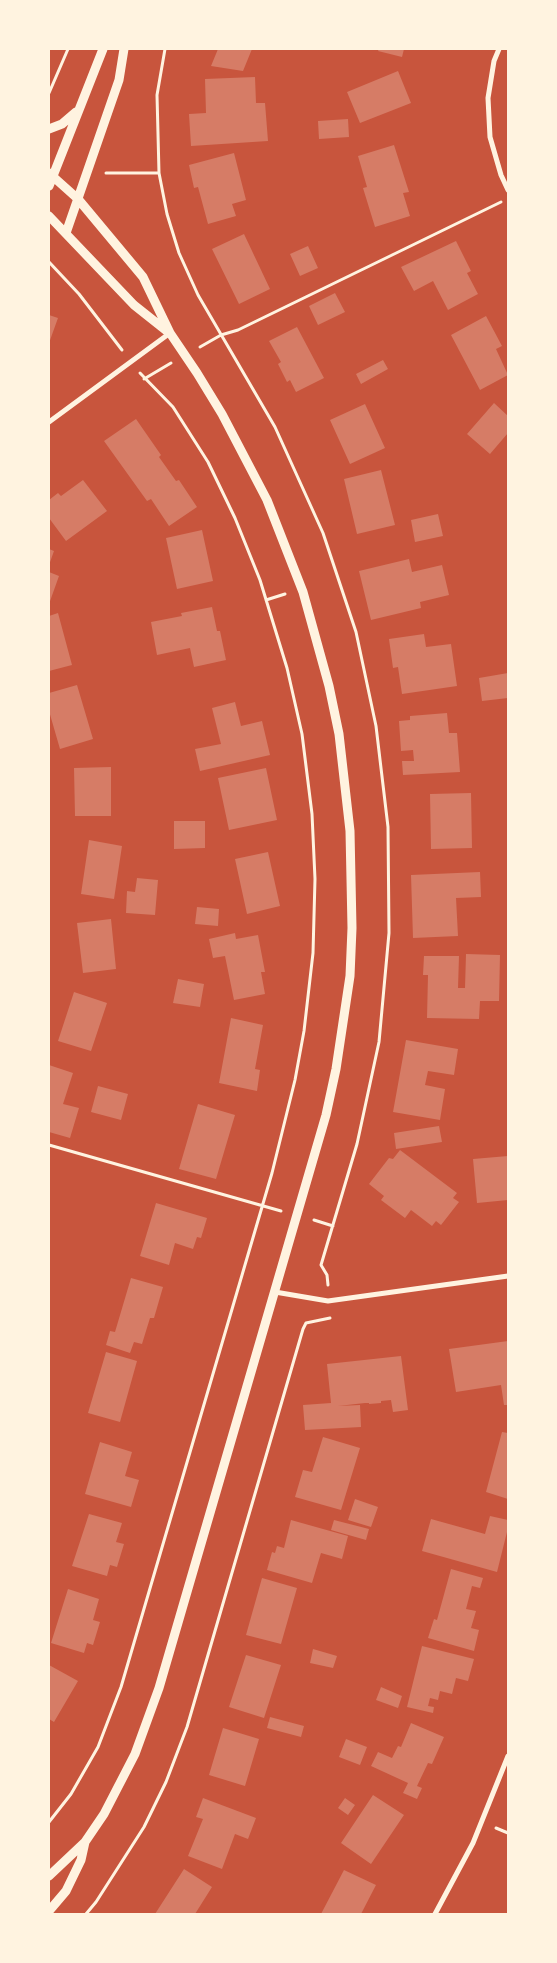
<!DOCTYPE html>
<style>
body{margin:0}
#map{position:relative;width:557px;height:1963px;overflow:hidden;background:#c8553d;font-family:Lora,serif}
canvas{display:block}
.frame{position:absolute;inset:0;border:50px solid #fff3e0;pointer-events:none}
</style>
<div id="map">
<canvas width="557" height="1963"></canvas>
<div class="frame"></div>
</div>
<script>
const c = document.querySelector('canvas').getContext('2d');
c.lineJoin = 'round';
function fillPath(path, color) {
  c.fillStyle = color;
  c.fill(path, 'evenodd');
}
function toPath(rows) {
  const path = new Path2D();
  for (const r of rows) {
    path.moveTo(r[0], r[1]);
    for (let i = 2; i < r.length; i += 2) path.lineTo(r[i], r[i + 1]);
  }
  return path;
}
function stroke(path, color, width, dash) {
  c.strokeStyle = color;
  c.lineWidth = width;
  c.lineCap = dash ? 'butt' : 'round';
  c.setLineDash(dash || []);
  c.stroke(path);
}
fillPath(toPath([
 [218,49,252,49,243,71,211,66],
 [379,49,404,49,402,57,378,51],
 [398,71,411,103,360,123,347,92],
 [255,77,256,103,265,103,268,141,191,146,189,114,206,113,205,79],
 [348,119,349,137,319,139,318,121],
 [394,145,409,192,403,193,410,216,375,227,363,188,367,187,358,156],
 [234,153,246,200,232,204,236,216,208,224,198,187,194,188,189,165],
 [244,234,270,289,239,304,212,249],
 [456,241,471,271,467,273,478,294,448,310,433,281,414,291,401,267],
 [308,246,318,268,300,276,290,254],
 [335,293,345,312,318,325,309,306],
 [49,315,58,318,49,343],
 [486,316,502,346,496,349,508,375,480,390,451,335],
 [297,327,324,378,296,392,290,380,287,382,278,364,281,362,269,341],
 [383,360,388,369,361,384,356,374],
 [494,403,508,416,508,433,490,454,467,434],
 [365,404,385,448,350,464,330,420],
 [136,419,161,455,159,457,176,481,179,480,197,507,169,526,151,499,147,501,104,441],
 [381,470,395,525,357,534,344,479],
 [83,480,107,511,66,541,49,518,49,500,58,493,61,496],
 [438,514,443,536,415,542,411,520],
 [202,530,213,581,177,589,166,538],
 [49,549,54,551,49,565],
 [409,559,412,572,442,565,449,595,420,602,421,608,371,620,359,571],
 [49,572,59,576,49,604],
 [212,607,217,631,220,631,226,660,194,667,190,648,157,655,151,622,182,616,181,613],
 [58,613,72,665,49,671,49,616],
 [424,634,426,647,451,644,457,686,402,694,398,667,393,668,389,639],
 [508,673,508,698,482,701,479,678],
 [77,685,93,739,60,749,49,711,49,693],
 [235,702,241,726,262,721,270,755,200,771,195,749,221,744,212,708],
 [447,713,449,733,457,733,460,772,403,775,402,761,414,761,413,750,401,751,399,721,410,720,410,716],
 [111,767,111,816,75,816,74,768],
 [266,768,277,820,229,830,218,778],
 [471,793,472,848,431,849,430,794],
 [174,821,205,821,205,848,174,849],
 [89,840,122,846,114,899,81,894],
 [268,852,280,906,247,914,235,859],
 [480,872,481,897,456,898,458,936,413,938,411,875],
 [137,878,158,880,155,915,126,913,127,891,135,892],
 [197,907,219,909,218,926,195,924],
 [111,919,116,969,83,973,77,923],
 [235,933,236,939,258,935,265,972,261,972,265,994,234,1000,225,956,213,958,209,939],
 [466,954,500,955,499,1001,480,1001,479,1019,427,1018,428,975,423,975,424,956,459,956,458,988,465,988],
 [178,979,204,984,200,1007,173,1003],
 [74,992,107,1003,91,1051,58,1041],
 [231,1018,263,1025,255,1069,260,1070,257,1091,219,1083],
 [406,1040,458,1049,454,1075,428,1071,425,1085,445,1089,440,1120,393,1112],
 [49,1065,73,1073,63,1104,79,1108,70,1138,49,1132],
 [98,1086,128,1094,121,1120,91,1112],
 [198,1104,235,1115,216,1179,179,1169],
 [439,1126,442,1142,396,1149,394,1133],
 [400,1150,457,1193,453,1198,459,1202,441,1225,436,1221,432,1226,411,1210,405,1218,381,1200,384,1196,369,1184,389,1158,393,1159],
 [508,1156,508,1200,477,1203,473,1159],
 [156,1203,207,1218,201,1238,197,1237,193,1249,175,1243,169,1265,140,1256],
 [131,1278,163,1287,154,1318,150,1318,142,1344,134,1342,130,1353,106,1345,110,1331,115,1332],
 [508,1341,508,1405,504,1405,501,1385,456,1392,449,1349],
 [106,1352,137,1361,120,1422,88,1413],
 [401,1356,408,1410,393,1412,391,1400,381,1401,381,1403,369,1404,369,1403,365,1403,338,1406,360,1405,361,1427,305,1430,303,1405,331,1403,327,1364],
 [502,1432,508,1433,508,1499,486,1492],
 [323,1437,360,1448,341,1510,295,1497,303,1470,312,1472],
 [100,1442,132,1452,125,1476,139,1480,131,1507,85,1494],
 [355,1499,378,1507,371,1527,348,1520],
 [89,1514,122,1523,116,1542,124,1544,117,1567,110,1565,107,1576,72,1566],
 [490,1516,508,1520,508,1528,497,1572,422,1551,431,1519,485,1534],
 [291,1520,348,1536,342,1559,321,1553,312,1583,267,1570,272,1552,275,1553,277,1546,284,1548],
 [334,1520,369,1529,366,1540,331,1530],
 [451,1569,483,1578,480,1588,472,1586,466,1609,476,1611,471,1628,479,1630,474,1651,428,1638,434,1619,437,1620],
 [262,1578,297,1588,281,1644,246,1635],
 [68,1589,99,1599,93,1620,100,1622,93,1645,87,1643,84,1653,51,1643],
 [422,1646,474,1659,468,1681,456,1678,452,1694,440,1691,438,1700,430,1698,428,1706,434,1707,433,1713,407,1707],
 [313,1649,337,1656,333,1668,310,1663],
 [246,1655,281,1665,264,1718,229,1707],
 [49,1665,78,1681,54,1722,49,1719],
 [381,1687,402,1696,398,1708,376,1700],
 [270,1717,304,1726,301,1737,267,1728],
 [411,1723,444,1737,432,1764,428,1763,417,1786,422,1788,417,1799,403,1793,408,1783,371,1766,378,1752,392,1758,398,1746,401,1747],
 [223,1728,259,1739,245,1786,209,1775],
 [346,1739,367,1747,360,1765,339,1757],
 [373,1795,404,1815,371,1864,341,1843],
 [203,1798,256,1818,248,1839,235,1834,222,1869,188,1856,203,1819,196,1817],
 [345,1798,355,1805,348,1815,338,1808],
 [184,1869,212,1887,195,1914,155,1914],
 [344,1870,376,1885,361,1914,321,1914]
]), '#d67c66');
stroke(toPath([
 [49,93,68,49],
 [106,173,159,173,157,95,165,49],
 [159,173,167,214,179,253,198,295,275,427,323,533,356,632,376,726,388,827,389,933,379,1042,357,1144,321,1265,327,1275,328,1285],
 [49,262,79,294,122,350],
 [200,347,221,335,238,330,501,202],
 [144,379,171,363],
 [266,600,285,594],
 [49,1145,281,1211],
 [314,1220,333,1226],
 [49,1822,71,1794,98,1747,121,1687,272,1173,295,1080,304,1031,313,953,315,879,312,814,302,734,287,668,260,580,235,518,208,462,173,407,140,373],
 [496,1828,508,1833],
 [86,1914,96,1902,144,1827,166,1782,187,1727,303,1329,306,1323,330,1318]
]), '#fff3e0', 3);
stroke(toPath([
 [499,49,494,61,488,98,490,137,501,175,508,190],
 [49,422,170,333],
 [275,1292,328,1301,508,1276],
 [435,1914,473,1843,508,1756]
]), '#fff3e0', 5);
stroke(toPath([
 [49,129,62,124,76,112],
 [49,173,78,199,143,277,170,333,197,373,222,414,267,500,303,592,329,686,339,734,350,831,352,928,350,976,336,1069,326,1115,159,1688,135,1754,104,1814,85,1842,49,1876],
 [49,186,103,49],
 [49,216,134,305,168,332],
 [66,233,119,80,124,49],
 [49,1911,66,1891,81,1860,85,1842]
]), '#fff3e0', 9);
</script>
